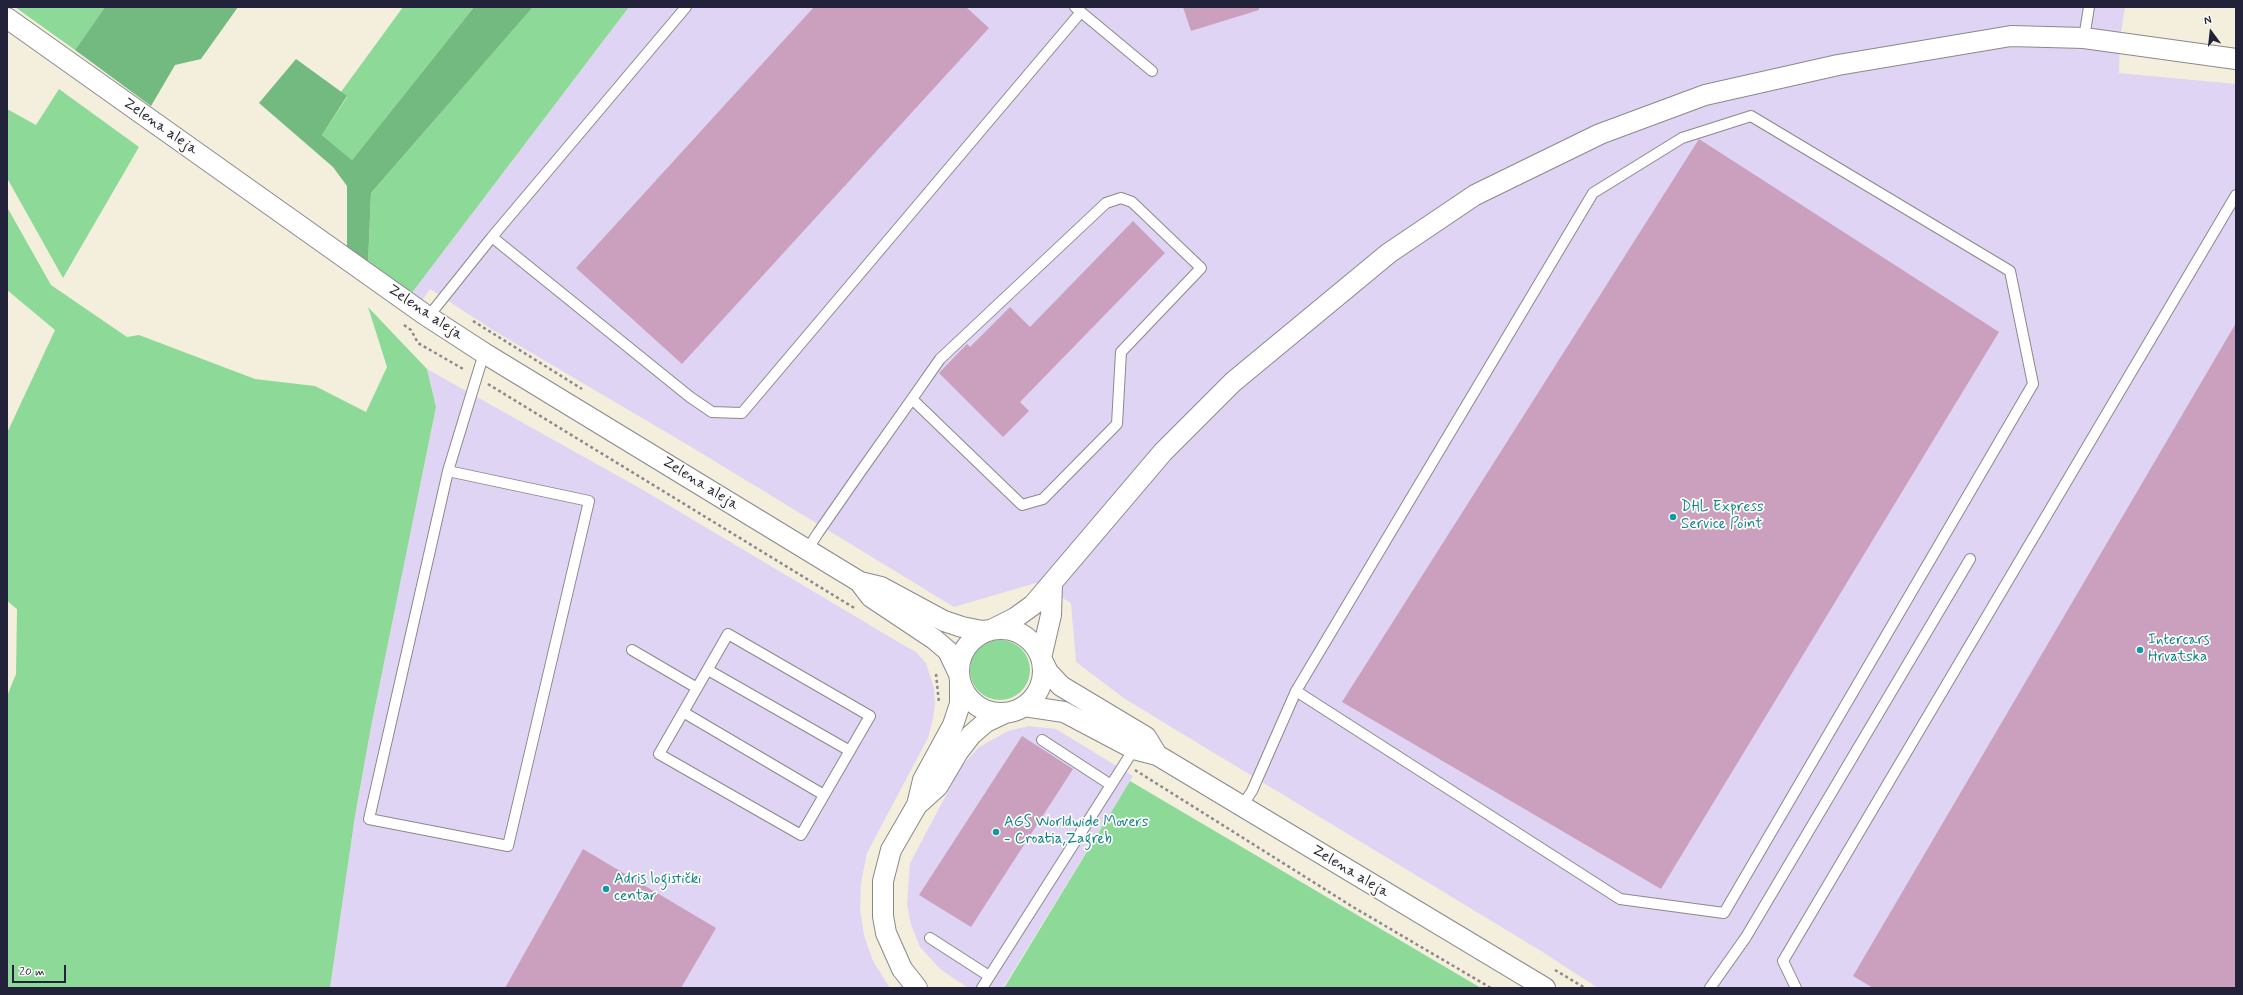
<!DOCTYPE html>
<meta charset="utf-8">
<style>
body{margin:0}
#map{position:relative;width:2243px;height:995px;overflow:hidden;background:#f4efdc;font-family:Mynerve,sans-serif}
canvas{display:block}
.frame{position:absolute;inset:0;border:8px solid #22223b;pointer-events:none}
.north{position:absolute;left:2191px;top:12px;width:40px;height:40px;-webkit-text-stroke:3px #fdfcf7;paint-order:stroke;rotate:345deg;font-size:11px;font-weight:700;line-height:16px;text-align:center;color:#22223b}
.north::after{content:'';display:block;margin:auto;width:14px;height:18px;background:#22223b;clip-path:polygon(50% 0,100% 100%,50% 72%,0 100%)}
.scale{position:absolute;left:12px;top:965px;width:54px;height:18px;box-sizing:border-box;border:2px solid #22223b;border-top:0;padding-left:5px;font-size:12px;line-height:14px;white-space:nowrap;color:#22223b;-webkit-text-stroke:3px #fdfcf7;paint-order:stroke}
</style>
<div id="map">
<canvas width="2243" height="995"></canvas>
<div class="frame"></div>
<div class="north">N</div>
<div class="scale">20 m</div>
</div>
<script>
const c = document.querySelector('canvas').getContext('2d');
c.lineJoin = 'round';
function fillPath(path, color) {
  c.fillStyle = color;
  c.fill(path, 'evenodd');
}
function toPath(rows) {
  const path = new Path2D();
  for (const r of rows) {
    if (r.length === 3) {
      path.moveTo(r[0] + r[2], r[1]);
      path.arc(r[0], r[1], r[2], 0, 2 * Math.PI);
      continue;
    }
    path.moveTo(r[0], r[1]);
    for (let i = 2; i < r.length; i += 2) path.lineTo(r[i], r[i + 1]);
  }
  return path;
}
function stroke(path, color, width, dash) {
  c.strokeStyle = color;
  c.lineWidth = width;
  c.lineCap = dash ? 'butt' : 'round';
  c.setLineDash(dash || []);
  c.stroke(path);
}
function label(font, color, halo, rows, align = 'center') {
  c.font = font + ' Mynerve,sans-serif';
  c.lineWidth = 3.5;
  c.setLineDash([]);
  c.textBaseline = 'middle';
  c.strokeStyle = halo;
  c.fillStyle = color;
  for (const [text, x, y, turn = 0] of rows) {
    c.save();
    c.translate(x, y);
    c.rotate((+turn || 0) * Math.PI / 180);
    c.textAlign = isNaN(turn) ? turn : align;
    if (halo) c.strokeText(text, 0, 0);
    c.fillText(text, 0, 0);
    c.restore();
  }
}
fillPath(toPath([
 [629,7,2125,7,2120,39,2119,73,2236,84,2236,988,1598,988,1541,951,1125,699,1076,662,1071,603,1036,583,954,607,693,448,496,332,430,289,421,302,411,294],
 [427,369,643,490,900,643,916,652,926,663,934,688,935,704,933,719,928,738,867,853,861,883,860,909,864,935,873,961,890,988,330,988,355,816,371,727,436,407],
 [1029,726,1056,729,1133,776,1003,988,968,988,940,969,920,947,911,925,907,904,910,863,961,767,979,747,1008,731]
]), '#e0d4f4');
fillPath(toPath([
 [15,7,105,7,75,50],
 [403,7,474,7,352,160,322,135,347,97,341,92],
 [533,7,629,7,411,294,368,264,371,193],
 [59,89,139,147,63,278,7,178,7,109,36,125],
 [7,207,51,285,127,337,139,335,255,379,315,386,366,412,387,367,368,307,427,369,436,407,371,727,355,816,330,988,7,988,7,696,16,674,17,609,7,601,7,433,55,330,7,290],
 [1000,670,30],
 [1130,781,1481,988,1004,988]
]), '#8dda98');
fillPath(toPath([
 [105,7,238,7,201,59,175,65,151,106,75,50],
 [474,7,533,7,371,193,368,264,347,250,347,186,333,167,259,103,296,59,347,96,322,135,352,160]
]), '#72ba80');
fillPath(toPath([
 [814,7,966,7,989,28,682,364,576,268],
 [1183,7,1259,7,1259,10,1191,31],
 [1699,139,1999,332,1661,889,1342,702],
 [1133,221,1165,253,1020,402,1029,411,1003,437,939,373,967,344,970,347,1010,307,1030,327],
 [2236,323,2236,988,1873,988,1853,976],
 [1022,736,1073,769,971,927,919,895],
 [583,849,716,928,681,988,505,988]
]), '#cba0bf');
const lane = toPath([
 [1075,7,1152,71],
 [2084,38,2089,7],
 [492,237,690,397,712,412,742,413,1081,12],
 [428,317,492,237,686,7],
 [448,471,589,501,508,846,369,819,448,471,484,353],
 [807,550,818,533,861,471,912,399,940,359,1106,203,1121,198,1132,202,1201,268,1121,352,1117,424,1043,499,1022,505,912,399],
 [632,650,697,688,728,634,870,716,801,835,659,754,697,688],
 [708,670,850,751],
 [683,712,824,795],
 [1042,740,1111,785],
 [1242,806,1252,791,1296,691,1593,193,1682,138,1751,116,2010,271,2033,384,1724,913,1620,899,1296,691],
 [930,938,989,976],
 [982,988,1134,749],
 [1710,988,1746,937,1970,559],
 [1796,988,1783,961,2236,195]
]);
const street = toPath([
 [7,18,424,314,484,353,860,582,881,587,944,621,962,627,982,631,991,630,1015,618,1033,605,1163,452,1233,382,1389,253,1475,195,1600,134,1705,95,1838,65,2011,36,2084,38,2236,59],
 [861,584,871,597,934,639,948,651,958,672],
 [1052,584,1051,615,1041,658,1048,672,1061,686,1146,737,1157,755],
 [1001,671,42],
 [1024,706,1064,712,1134,749,1157,755,1545,988],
 [917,805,938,786,958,752,971,735,986,722,1003,714],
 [917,988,902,969,886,933,883,916,883,881,891,850,917,805,923,780,953,725,960,704,960,683]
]);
stroke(lane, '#8b888c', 12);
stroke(street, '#8b888c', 22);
stroke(toPath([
 [473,321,582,389],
 [404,325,411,330,418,343,465,370],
 [488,384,856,609],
 [936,674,939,703],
 [1135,770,1353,907,1491,988],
 [1555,970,1585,988]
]), '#8b888c', 2.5, [3, 3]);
stroke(lane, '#fff', 10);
stroke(street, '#fff', 20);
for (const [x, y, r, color] of [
 [1673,517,4,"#0f9aa8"],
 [2140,650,4,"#0f9aa8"],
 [996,832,4,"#0f9aa8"],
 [606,889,4,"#0f9aa8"]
]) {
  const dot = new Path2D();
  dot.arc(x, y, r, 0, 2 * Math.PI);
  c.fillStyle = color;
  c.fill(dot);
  stroke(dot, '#fdfcf7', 1.5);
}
label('15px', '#22223b', '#fdfcf7', [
 ["Zelena aleja",160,127,35],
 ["Zelena aleja",425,313,34],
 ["Zelena aleja",700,484,32],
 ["Zelena aleja",1350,872,31]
]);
label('15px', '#0d838f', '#fdfcf7', [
 ["DHL Express",1681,508],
 ["Service Point",1681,525],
 ["Intercars",2148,641],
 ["Hrvatska",2148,658],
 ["AGS Worldwide Movers",1004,823],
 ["- Croatia,Zagreb",1004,840],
 ["Adris logistički",614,880],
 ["centar",614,897]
], 'left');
</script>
